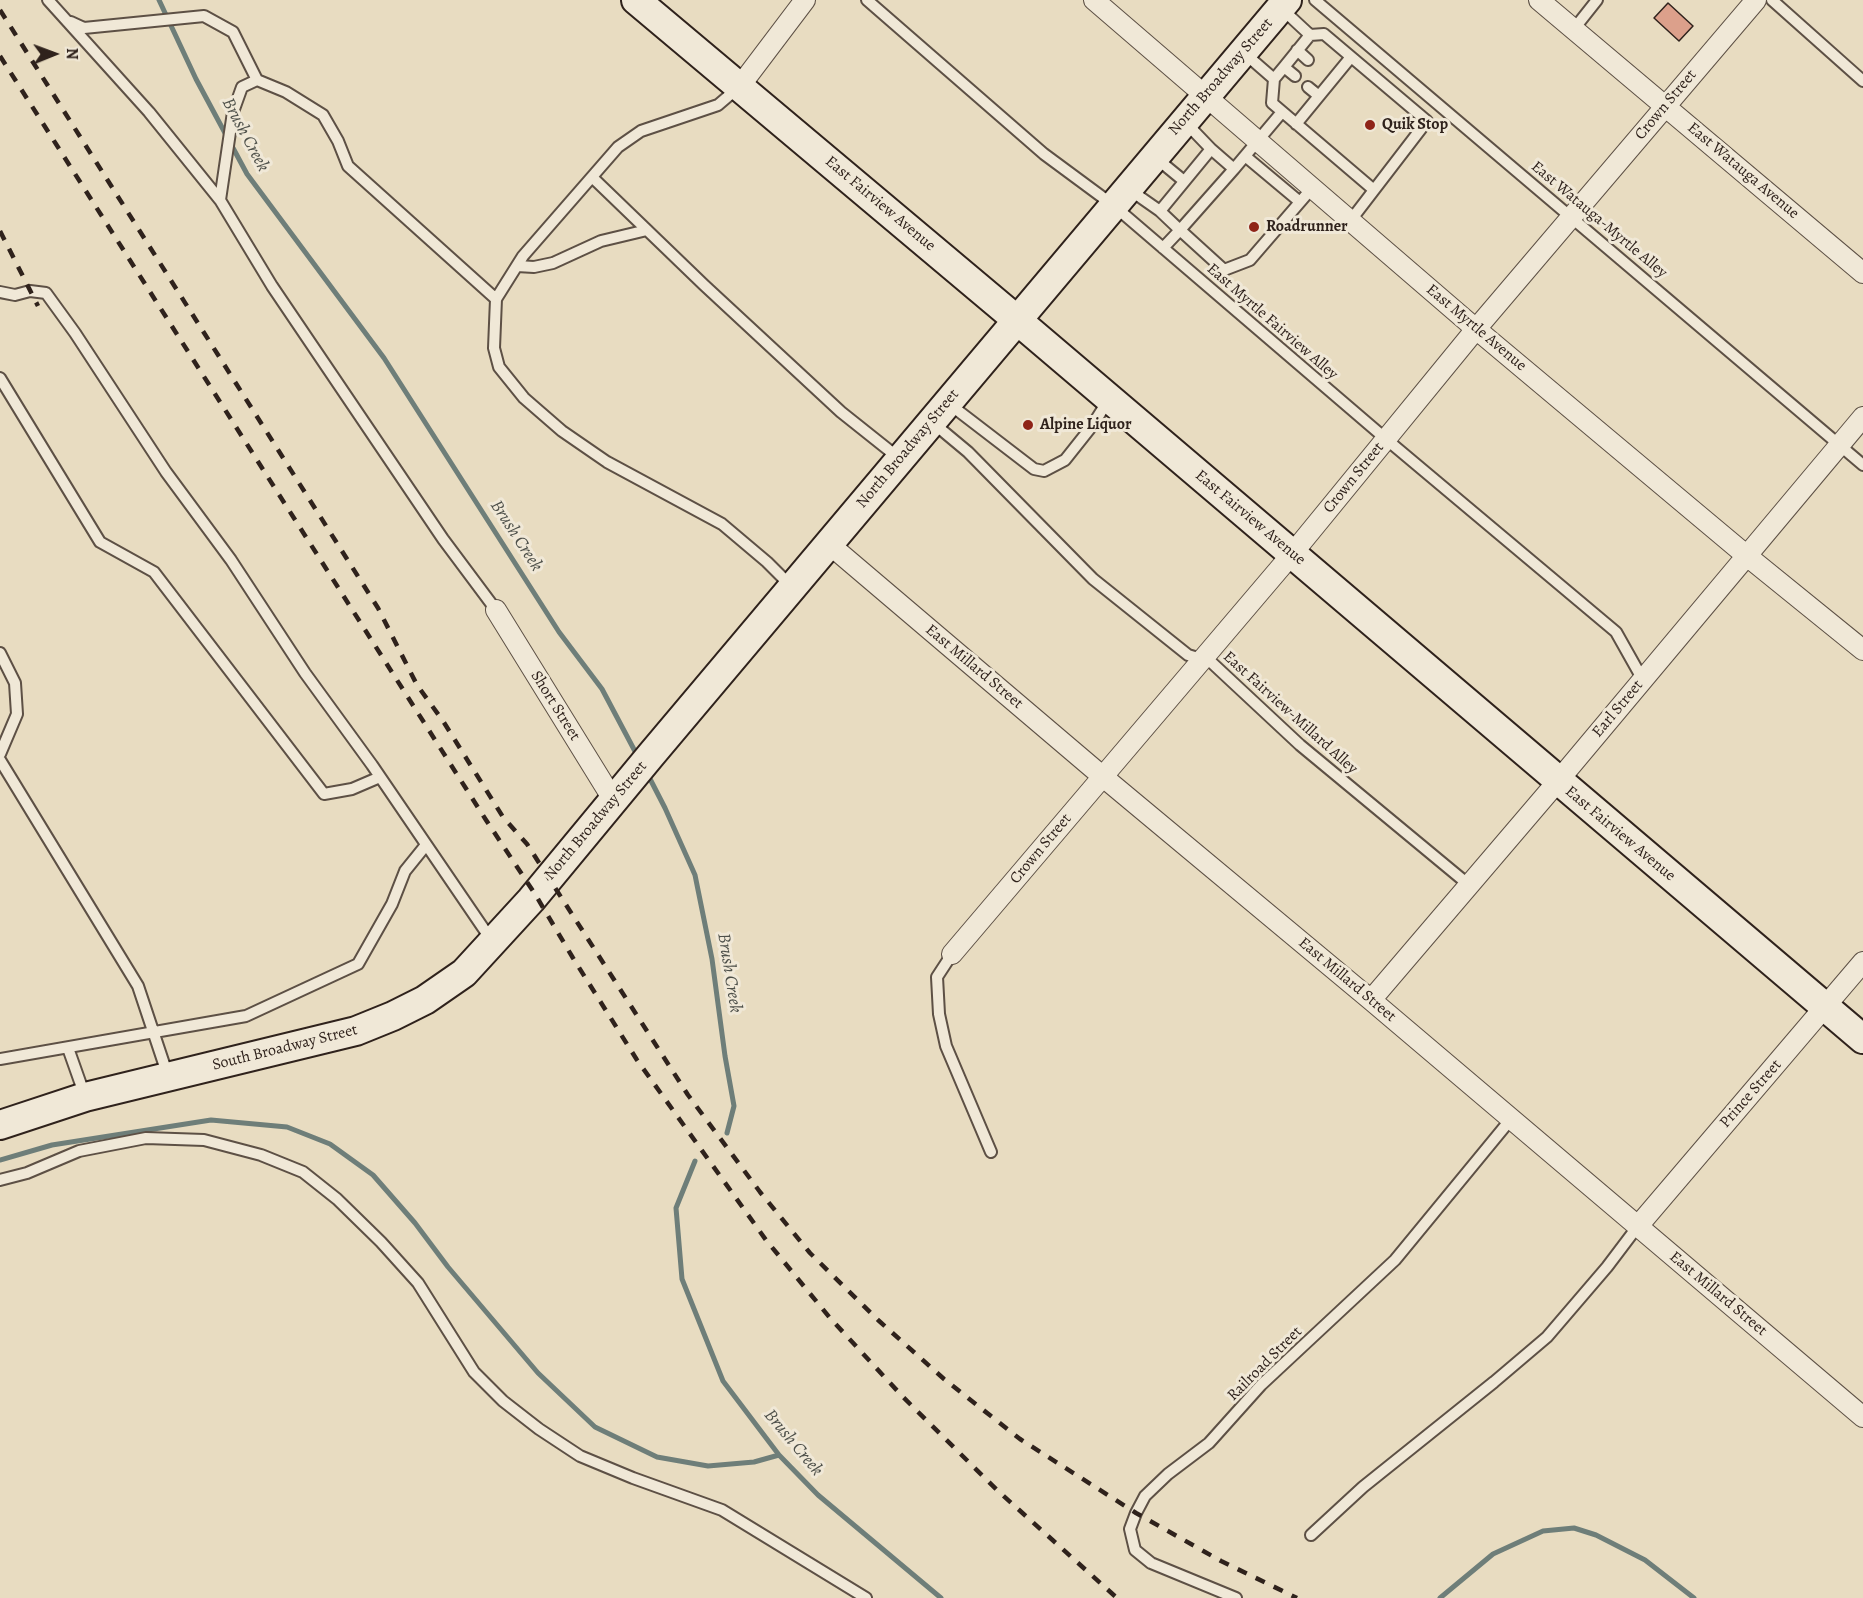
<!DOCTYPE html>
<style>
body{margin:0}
#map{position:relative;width:1863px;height:1598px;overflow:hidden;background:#e8dcc1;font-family:Alegreya,serif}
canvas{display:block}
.north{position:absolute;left:24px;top:24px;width:60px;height:60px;-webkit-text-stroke:4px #f0e8d7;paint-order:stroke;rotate:89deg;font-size:16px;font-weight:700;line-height:24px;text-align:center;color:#2f221c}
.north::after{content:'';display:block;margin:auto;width:21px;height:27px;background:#2f221c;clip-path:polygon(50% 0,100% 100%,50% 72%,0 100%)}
</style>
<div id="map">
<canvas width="1863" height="1598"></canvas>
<div class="north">N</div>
</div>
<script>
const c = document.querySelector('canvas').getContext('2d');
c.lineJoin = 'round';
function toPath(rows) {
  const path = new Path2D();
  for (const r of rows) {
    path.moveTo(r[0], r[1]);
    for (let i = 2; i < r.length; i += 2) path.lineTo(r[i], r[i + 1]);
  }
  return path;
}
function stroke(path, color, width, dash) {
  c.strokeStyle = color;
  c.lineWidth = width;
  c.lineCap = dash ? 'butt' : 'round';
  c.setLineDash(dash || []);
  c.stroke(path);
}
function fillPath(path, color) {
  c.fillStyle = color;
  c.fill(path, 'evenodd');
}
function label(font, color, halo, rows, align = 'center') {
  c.font = font + ' Alegreya,serif';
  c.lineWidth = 6;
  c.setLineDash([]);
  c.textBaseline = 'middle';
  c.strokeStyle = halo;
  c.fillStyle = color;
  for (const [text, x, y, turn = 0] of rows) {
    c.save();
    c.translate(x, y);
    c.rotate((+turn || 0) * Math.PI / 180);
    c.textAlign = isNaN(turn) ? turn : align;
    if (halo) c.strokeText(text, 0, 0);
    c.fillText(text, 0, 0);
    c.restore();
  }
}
stroke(toPath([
 [159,0,196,79,247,174,384,358,559,632,602,689,638,757],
 [647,773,665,808,695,875,712,959,725,1056,734,1106,727,1133],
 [0,1160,52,1145,211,1120,287,1127,330,1144,373,1175,415,1223,448,1267,538,1373,595,1427,657,1457,708,1466,754,1462,779,1455],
 [695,1161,676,1208,682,1279,723,1381,779,1455,818,1495,941,1598],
 [1440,1598,1493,1554,1543,1531,1574,1528,1596,1535,1645,1560,1694,1598]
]), '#6e7e79', 5);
const building = toPath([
 [1668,3,1693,26,1679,41,1654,18,1668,3]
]);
fillPath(building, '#dca08b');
stroke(building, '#2f221c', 1.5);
const lane = toPath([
 [48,0,149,112,220,200,272,286,443,539,496,610],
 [867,0,1044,154,1113,205,1386,439,1616,632,1643,680],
 [1315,0,1863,465],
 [1772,0,1863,81],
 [71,22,84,28,204,16,233,32,257,80],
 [1574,29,1597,0],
 [1310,35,1324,34,1427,121,1351,220],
 [1297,50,1308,60],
 [1243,52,1274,79,1284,67,1310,35,1281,8],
 [1284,67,1295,76],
 [1274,79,1272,103,1374,190],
 [739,87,718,105,641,131,618,147,523,256,496,299,494,348,499,367,524,398,562,431,607,462,722,524,767,562,792,587],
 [1308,87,1319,96],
 [1186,123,1211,149],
 [1296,124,1351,57],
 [1245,156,1300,202],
 [1156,158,1184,181],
 [1234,169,1282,112],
 [592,177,704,285,841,412,900,459],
 [1130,190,1160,211,1211,149,1234,169,1180,230,1224,270,1250,260,1313,187],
 [220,200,233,112,242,87,257,80,286,92,323,115,338,141,348,166,496,299],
 [1160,211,1180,230,1163,248],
 [517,266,534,267,553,263,601,241,647,230],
 [0,292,15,295,30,291,46,293,75,333,166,472,231,560,305,673,372,765,492,941],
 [0,378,100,542,154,572,324,794,352,789,380,777],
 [948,403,1034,469,1044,471,1065,460,1092,426,1109,399],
 [932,422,968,452,1093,579,1188,655,1211,662,1300,745,1469,885],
 [0,653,15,683,17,714,0,754],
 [0,760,138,986,168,1076],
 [952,954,937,977,939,1014,946,1046,991,1152],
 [68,1048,85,1096],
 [0,1059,246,1016,358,964,392,904,405,871,426,845],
 [0,1180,27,1173,79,1151,146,1138,204,1140,261,1155,303,1172,337,1199,381,1242,418,1283,474,1372,503,1401,539,1429,580,1456,633,1478,722,1510,866,1598],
 [1311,1535,1363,1487,1494,1382,1547,1337,1607,1267,1638,1226],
 [1236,1598,1151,1563,1135,1550,1130,1529,1136,1513,1145,1496,1168,1474,1209,1443,1261,1385,1395,1260,1511,1119]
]);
const street = toPath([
 [1094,0,1476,329,1747,556,1863,650],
 [1539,0,1863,273],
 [740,86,805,0],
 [829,544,1102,776,1371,1000,1863,1417],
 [496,610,614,801],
 [952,954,1292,554,1476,329,1756,0],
 [1371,1000,1558,781,1863,417],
 [1638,1226,1863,962]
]);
const secondary = toPath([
 [636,0,1017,320,1863,1039],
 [0,1125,85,1097,356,1031,393,1016,425,1000,464,973,531,900,651,755,1287,0]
]);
stroke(lane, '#5d5045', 14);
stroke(street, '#5d5045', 22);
stroke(secondary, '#2f221c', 32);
stroke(lane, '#f0e8d7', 10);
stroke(street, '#f0e8d7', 20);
stroke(secondary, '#f0e8d7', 28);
stroke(toPath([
 [0,10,378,608,417,685,443,721,503,817,527,844,688,1095,760,1192,810,1253,878,1320,944,1379,1020,1439,1136,1513,1221,1561,1297,1598],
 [0,56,486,820,535,894,573,958,637,1060,766,1240,830,1318,903,1397,998,1491,1117,1598],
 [0,231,38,306]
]), '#2f221c', 4.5, [10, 10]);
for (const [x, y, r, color] of [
 [1370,125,6,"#8f2418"],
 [1254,227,6,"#8f2418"],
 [1028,425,6,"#8f2418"]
]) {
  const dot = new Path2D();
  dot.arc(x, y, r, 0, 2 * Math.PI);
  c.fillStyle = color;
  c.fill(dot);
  stroke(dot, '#f0e8d7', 2);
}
label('16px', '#2f221c', '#f0e8d7', [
 ["North Broadway Street",1221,77,-49],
 ["Crown Street",1666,105,-50],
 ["East Watauga Avenue",1743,171,40],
 ["East Fairview Avenue",880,204,40],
 ["East Watauga-Myrtle Alley",1599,220,40],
 ["East Myrtle Fairview Alley",1272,322,41],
 ["East Myrtle Avenue",1476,328,40],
 ["North Broadway Street",908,449,-50],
 ["Crown Street",1354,478,-51],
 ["East Fairview Avenue",1250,518,40],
 ["East Millard Street",974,667,40],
 ["Short Street",555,706,58],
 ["Earl Street",1618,709,-50],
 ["East Fairview-Millard Alley",1290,713,42],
 ["North Broadway Street",596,821,-50],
 ["East Fairview Avenue",1620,834,40],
 ["Crown Street",1041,849,-50],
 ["East Millard Street",1347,980,40],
 ["South Broadway Street",285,1048,-14],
 ["Prince Street",1751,1094,-49],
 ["East Millard Street",1718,1294,40],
 ["Railroad Street",1265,1364,-45]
]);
label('bold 16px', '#2f221c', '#f0e8d7', [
 ["Quik Stop",1382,125],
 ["Roadrunner",1266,227],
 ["Alpine Liquor",1040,425]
], 'left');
label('italic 18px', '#4e504a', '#f0e8d7', [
 ["Brush Creek",245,135,62],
 ["Brush Creek",516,536,57],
 ["Brush Creek",729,973,81],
 ["Brush Creek",793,1443,50]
]);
</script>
